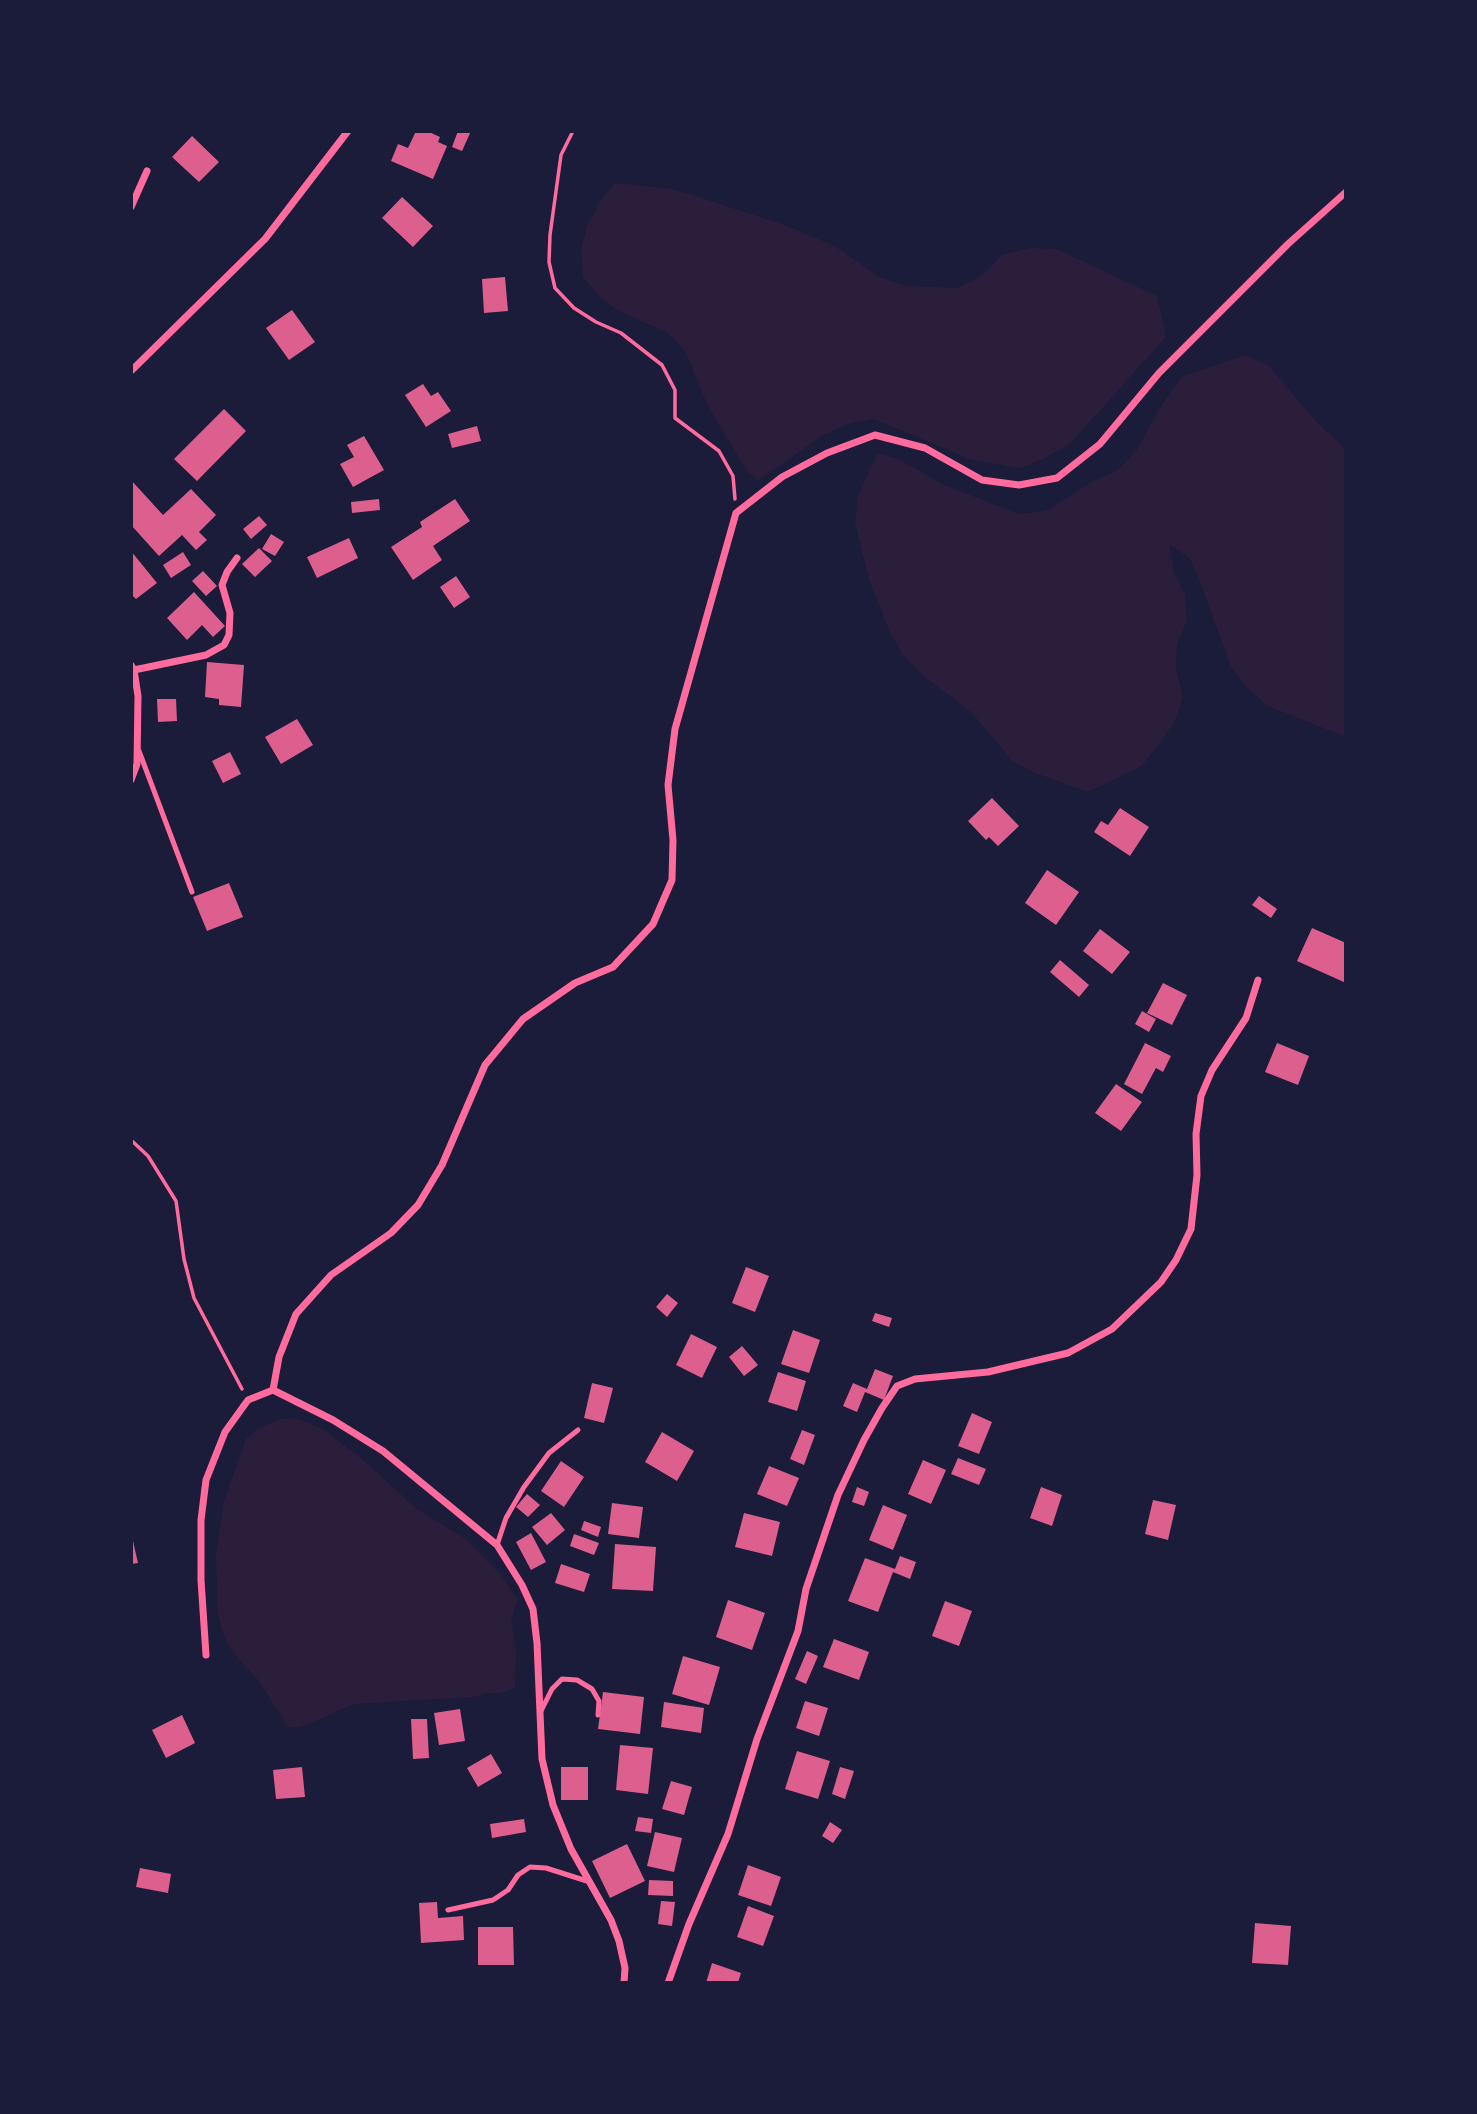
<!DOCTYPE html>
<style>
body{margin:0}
#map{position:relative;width:1477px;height:2114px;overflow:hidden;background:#1b1b3a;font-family:"Sofia Sans Condensed",sans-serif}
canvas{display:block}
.frame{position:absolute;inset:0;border:133px solid #1b1b3a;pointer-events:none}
</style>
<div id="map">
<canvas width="1477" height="2114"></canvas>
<div class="frame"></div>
</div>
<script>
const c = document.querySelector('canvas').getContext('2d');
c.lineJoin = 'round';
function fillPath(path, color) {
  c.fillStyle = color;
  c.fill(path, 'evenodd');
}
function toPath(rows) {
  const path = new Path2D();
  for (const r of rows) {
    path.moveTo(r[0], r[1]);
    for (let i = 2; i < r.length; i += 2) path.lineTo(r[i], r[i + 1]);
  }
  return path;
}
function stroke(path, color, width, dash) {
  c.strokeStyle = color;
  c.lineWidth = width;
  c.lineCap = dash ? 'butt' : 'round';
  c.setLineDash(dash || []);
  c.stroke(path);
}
fillPath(toPath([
 [615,183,673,189,782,224,835,246,879,277,906,286,959,288,984,274,1002,255,1030,248,1057,249,1157,296,1166,337,1070,444,1045,458,1020,468,969,459,874,419,848,424,823,435,758,481,746,470,707,404,686,353,668,333,621,312,600,298,583,277,581,251,587,226,599,203],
 [1245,355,1268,365,1318,423,1346,449,1346,737,1268,706,1247,688,1231,667,1202,587,1190,559,1169,544,1174,572,1185,594,1187,620,1177,645,1176,669,1183,698,1174,723,1158,745,1142,766,1088,792,1035,773,1012,761,972,713,925,677,906,659,891,635,869,580,855,524,858,496,877,453,900,460,944,485,1019,514,1046,511,1093,481,1117,471,1136,451,1163,403,1181,377],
 [295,1418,323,1429,367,1463,417,1509,463,1537,502,1576,518,1600,511,1619,516,1648,515,1688,501,1693,488,1693,473,1697,354,1704,301,1727,288,1727,258,1680,233,1653,226,1641,218,1616,216,1553,224,1501,246,1439,256,1430,268,1424,281,1419]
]), '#2a1e3b');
fillPath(toPath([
 [416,131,427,131,440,137,438,142,447,146,433,179,391,161,398,144,408,148],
 [458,131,471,131,462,151,452,147],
 [192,136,219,162,199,182,172,157],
 [402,197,433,226,413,247,382,218],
 [505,277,508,311,484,313,482,279],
 [292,310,315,342,289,360,266,328],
 [423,384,431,396,438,392,451,411,426,427,405,395],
 [224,409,246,431,197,481,174,459],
 [477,426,481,441,452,448,448,434],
 [364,436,384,470,353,487,340,464,354,457,347,445],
 [131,480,163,515,191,489,216,515,199,532,207,540,196,550,182,535,159,556,131,525],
 [379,499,380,510,352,513,351,502],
 [455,499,470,521,433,546,442,560,413,580,391,547,422,527,420,522],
 [259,516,267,525,251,539,243,529],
 [271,534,284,542,275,556,262,549],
 [349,538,358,558,317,578,307,557],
 [259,548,272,561,255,577,242,564],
 [131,551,157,583,136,599,131,594],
 [183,552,191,565,171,578,163,565],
 [203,571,217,586,206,596,192,581],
 [456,576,470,597,454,608,440,587],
 [194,592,225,626,213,637,202,625,187,640,167,618],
 [207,662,244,665,241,707,219,705,219,699,205,697],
 [157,699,176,699,177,721,158,722],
 [297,719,313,745,281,764,265,737],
 [230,752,241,774,223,783,212,761],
 [992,798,1019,826,998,846,989,837,986,840,968,821],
 [1120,808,1149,827,1130,856,1094,832,1101,821,1108,825],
 [1047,870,1079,892,1056,925,1025,903],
 [229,883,243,917,207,931,193,897],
 [1259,896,1277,909,1271,918,1252,905],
 [1312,928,1346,943,1346,983,1297,961],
 [1100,929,1130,952,1112,974,1083,951],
 [1060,960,1089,985,1079,997,1050,972],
 [1163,983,1187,995,1172,1025,1147,1013],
 [1142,1011,1156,1019,1149,1032,1135,1024],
 [1145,1043,1171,1056,1163,1072,1156,1068,1142,1094,1124,1084],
 [1277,1043,1309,1056,1298,1085,1265,1072],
 [1116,1084,1142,1102,1121,1131,1095,1113],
 [746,1267,769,1276,755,1312,732,1303],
 [667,1294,678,1303,667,1317,656,1307],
 [875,1313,892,1318,889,1327,872,1321],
 [793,1330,820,1340,809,1373,781,1364],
 [691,1334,717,1347,702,1378,676,1365],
 [742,1346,758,1365,744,1376,729,1357],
 [875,1369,893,1376,884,1400,865,1392,857,1412,843,1406,853,1383,867,1389],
 [778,1372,806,1381,797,1411,768,1402],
 [592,1383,613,1388,604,1423,584,1418],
 [972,1413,992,1422,979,1454,958,1446],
 [802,1430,815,1435,804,1465,790,1459],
 [662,1432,694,1451,677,1481,645,1462],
 [958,1458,986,1469,979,1485,951,1474],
 [923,1460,946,1470,931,1504,908,1494],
 [561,1461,584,1477,564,1507,541,1491],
 [769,1466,799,1478,787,1506,757,1494],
 [857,1487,869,1492,864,1506,852,1502],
 [1041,1487,1062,1495,1052,1526,1030,1518],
 [527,1494,540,1505,528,1517,516,1507],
 [1153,1500,1176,1505,1168,1540,1145,1534],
 [612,1503,643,1507,639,1538,608,1534],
 [883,1505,907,1515,893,1550,869,1540],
 [551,1513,565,1530,547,1545,532,1527],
 [744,1513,780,1522,772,1556,735,1547],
 [584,1521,601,1527,598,1537,581,1530],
 [131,1532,138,1563,131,1564],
 [531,1533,546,1562,531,1570,516,1542],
 [574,1534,599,1543,594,1555,570,1546],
 [615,1544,656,1547,653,1591,612,1589],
 [900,1556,916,1562,910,1579,893,1572,878,1612,848,1601,865,1558,895,1569],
 [561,1564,590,1574,584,1592,555,1583],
 [728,1600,765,1613,752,1650,716,1637],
 [945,1601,972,1611,959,1646,932,1636],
 [834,1639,869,1652,859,1680,823,1667],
 [807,1651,818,1656,806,1684,795,1679],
 [683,1656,720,1667,709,1705,672,1694],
 [603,1692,644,1697,640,1734,598,1729],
 [805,1701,828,1708,819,1736,796,1728],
 [664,1702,704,1708,701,1733,661,1727],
 [460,1709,465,1741,439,1745,434,1713],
 [182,1715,195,1743,166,1758,152,1730],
 [411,1719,427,1719,429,1758,413,1759],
 [620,1745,653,1748,648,1794,616,1790],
 [797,1751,830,1761,818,1799,785,1789],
 [491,1754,502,1773,478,1787,467,1768],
 [302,1767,305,1797,276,1799,273,1770],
 [561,1767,588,1767,588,1800,561,1800],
 [840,1767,854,1771,845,1799,832,1794],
 [671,1781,692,1787,684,1815,662,1809],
 [638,1817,653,1819,651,1833,635,1831],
 [524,1819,526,1832,492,1838,490,1824],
 [830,1822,842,1830,833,1843,822,1836],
 [655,1832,682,1838,674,1872,647,1866],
 [627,1844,645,1881,610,1898,592,1861],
 [748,1865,781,1877,771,1906,738,1895],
 [140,1868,171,1874,168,1893,136,1887],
 [649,1880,673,1881,673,1896,648,1895],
 [661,1901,675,1902,672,1926,658,1924],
 [437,1902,438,1918,463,1916,464,1940,421,1943,419,1903],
 [748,1906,774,1916,763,1946,737,1937],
 [1255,1923,1291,1926,1288,1965,1252,1963],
 [478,1927,513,1927,514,1965,478,1965],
 [712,1963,741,1973,738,1983,706,1983]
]), '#dd5f8e');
stroke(toPath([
 [573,131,561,155,550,235,549,262,555,288,574,308,596,322,621,333,662,365,675,390,675,418,719,451,733,476,735,499],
 [131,1140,148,1156,176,1201,184,1259,194,1298,242,1389]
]), '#ff6b9d', 3.5);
stroke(toPath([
 [139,751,192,892],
 [497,1545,506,1518,524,1487,549,1453,578,1430],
 [541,1711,552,1689,562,1679,577,1680,592,1689,599,1701,598,1715],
 [448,1910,493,1900,508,1890,518,1875,530,1867,546,1868,590,1882]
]), '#ff6b9d', 5);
stroke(toPath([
 [131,207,147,171],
 [131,371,265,239,348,131],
 [131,665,134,670,138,696,137,764,131,780],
 [134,670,206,655,224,645,229,635,230,613,222,585,227,572,237,558],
 [273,1390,279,1357,296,1314,331,1275,391,1233,418,1205,442,1165,485,1065,523,1019,575,983,613,967,653,924,672,880,673,840,668,785,675,729,736,513,782,477,827,453,875,435,925,448,982,480,1019,485,1057,478,1100,444,1159,373,1288,244,1346,192],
 [206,1655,201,1580,201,1520,206,1480,225,1432,248,1400,273,1390,333,1420,383,1451,497,1545,522,1585,533,1609,537,1643,542,1759,553,1805,571,1849,611,1920,619,1941,625,1968,624,1983],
 [668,1983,689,1924,728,1834,757,1739,798,1631,806,1589,838,1495,864,1440,882,1408,897,1386,915,1379,988,1372,1068,1353,1112,1329,1161,1282,1176,1260,1191,1229,1197,1175,1196,1134,1201,1096,1212,1070,1246,1018,1258,980]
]), '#ff6b9d', 7);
</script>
